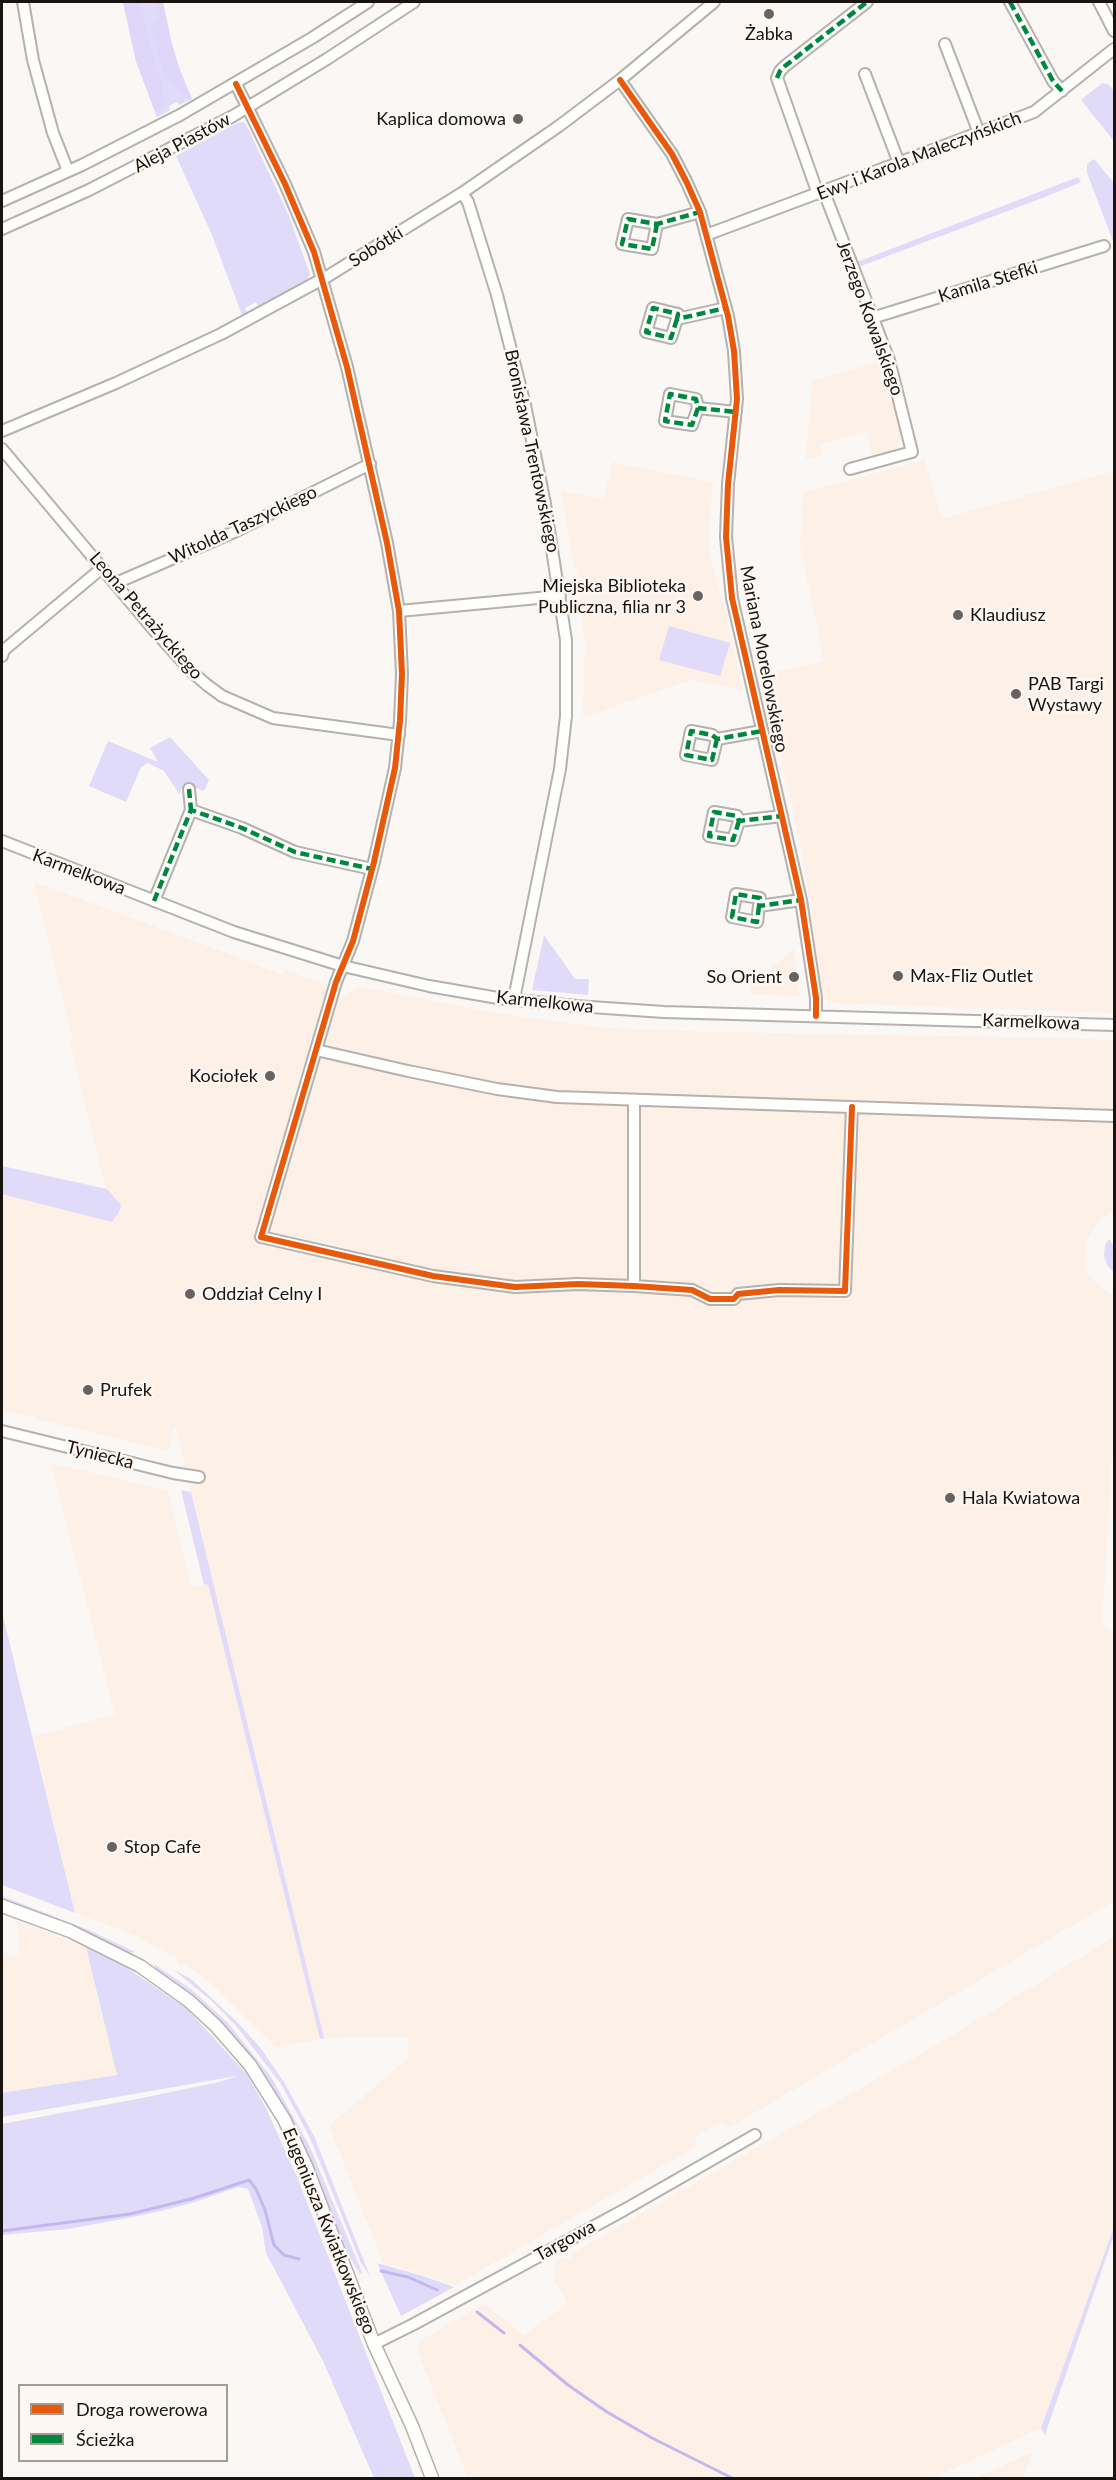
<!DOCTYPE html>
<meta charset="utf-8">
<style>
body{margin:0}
#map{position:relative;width:1116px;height:2480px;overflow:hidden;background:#faf7f4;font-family:Lato,sans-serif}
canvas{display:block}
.frame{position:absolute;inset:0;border:3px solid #1a1410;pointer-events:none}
.legend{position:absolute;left:18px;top:2384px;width:210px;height:78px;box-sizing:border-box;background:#fdf6f1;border:2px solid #a29c97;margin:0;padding:8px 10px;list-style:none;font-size:18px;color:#1a1410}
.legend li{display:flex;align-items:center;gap:12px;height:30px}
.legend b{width:30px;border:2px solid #a29c97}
</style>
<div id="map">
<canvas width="1116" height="2480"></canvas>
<div class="frame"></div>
<ul class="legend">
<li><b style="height:8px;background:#e8590c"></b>Droga rowerowa</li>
<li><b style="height:8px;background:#00873e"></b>Ścieżka</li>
</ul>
</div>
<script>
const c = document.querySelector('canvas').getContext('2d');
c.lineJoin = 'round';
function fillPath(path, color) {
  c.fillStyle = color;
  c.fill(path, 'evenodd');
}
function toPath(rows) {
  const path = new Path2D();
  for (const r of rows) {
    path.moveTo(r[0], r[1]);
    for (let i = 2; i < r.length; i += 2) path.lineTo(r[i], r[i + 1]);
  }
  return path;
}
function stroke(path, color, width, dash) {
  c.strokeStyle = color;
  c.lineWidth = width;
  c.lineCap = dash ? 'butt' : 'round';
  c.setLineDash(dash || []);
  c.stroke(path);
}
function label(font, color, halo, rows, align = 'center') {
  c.font = font + ' Lato,sans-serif';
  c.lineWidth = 5;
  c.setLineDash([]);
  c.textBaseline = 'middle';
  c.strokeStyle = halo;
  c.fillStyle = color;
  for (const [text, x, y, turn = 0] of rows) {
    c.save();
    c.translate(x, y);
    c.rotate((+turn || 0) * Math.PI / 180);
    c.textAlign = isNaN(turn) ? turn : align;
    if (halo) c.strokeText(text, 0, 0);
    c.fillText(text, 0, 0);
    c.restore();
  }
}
fillPath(toPath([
 [878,362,881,372,887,376,903,434,895,450,873,456,866,431,820,444,823,454,806,459,812,381],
 [925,460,942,519,1114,471,1114,1013,833,1003,823,997,800,842,763,675,824,661,800,545,803,492],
 [612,462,713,482,709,526,710,558,722,598,743,690,691,680,583,717,585,644,578,582,579,575,576,574,578,569,574,568,561,491,604,499],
 [34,882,245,960,282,975,285,970,329,985,325,997,336,999,361,987,495,1013,605,1028,715,1032,1061,1038,1114,1040,1114,1210,1100,1219,1087,1239,1085,1271,1103,1290,1114,1294,1114,1422,1102,1626,1114,1632,1114,1901,730,2127,720,2123,697,2135,695,2147,455,2285,383,2262,329,2126,408,2058,409,2037,324,2038,175,1425,168,1451,36,1419,36,1416,32,1415,32,1417,2,1410,2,1194,112,1220,121,1205,107,1189,102,1175,70,1041,73,1040],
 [794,949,800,996,750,994,750,986],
 [51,1463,168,1491,191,1587,208,1584,320,2039,276,2047,209,1981,184,1964,178,1965,174,1948,175,1957,135,1935,75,1913,33,1736,115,1715],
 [18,1921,86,1947,117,2075,2,2093,2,1952,20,1958],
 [1114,1937,1114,2227,1041,2428,933,2478,468,2478,417,2350,421,2340,484,2304,525,2336,532,2328,568,2304,554,2281,556,2262,566,2257,568,2259,572,2257,571,2254,936,2045],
 [1033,2452,1023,2478,976,2478]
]), '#fdf0e7');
fillPath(toPath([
 [123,2,163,2,166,25,177,62,192,99,179,105,177,102,169,106,170,110,157,117,136,61],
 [1102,83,1108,84,1114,91,1114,141,1081,100],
 [243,122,246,124,289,216,310,274,307,281,259,307,256,302,245,308,247,313,242,315,212,235,176,156,237,123],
 [1094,159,1114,183,1114,244,1087,173,1087,164],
 [1078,177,1081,182,1045,197,861,266,857,262],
 [669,626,730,643,720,676,659,660],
 [170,737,209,780,204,791,184,784,179,794,164,771,148,763,141,767,126,802,89,786,108,741,158,762,150,748],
 [544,935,575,979,589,979,588,995,532,990],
 [2,1166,107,1189,121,1205,119,1212,112,1222,2,1194],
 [1109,1239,1114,1247,1114,1272,1107,1265,1104,1256,1105,1245],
 [181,1490,191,1492,324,2038,320,2039,208,1584,204,1585],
 [2,1612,75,1913,2,1885],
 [2,1896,89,1930,135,1952,129,1953,58,1920,2,1899],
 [86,1947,124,1966,186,2008,246,2073,266,2108,297,2177,415,2478,374,2478,323,2361,266,2253,262,2227,248,2189,238,2187,192,2203,148,2214,69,2229,2,2235,2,2124,137,2099,219,2082,237,2076,2,2117,2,2093,117,2075],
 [154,1964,192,1990,228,2023,271,2077,310,2147,362,2272,360,2274,349,2256,298,2133,270,2083,233,2035,204,2005,156,1969],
 [174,1970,191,1979,236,2021,259,2046,284,2082,314,2136,370,2276,361,2263,310,2138,281,2084,237,2027,213,2002],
 [1114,2227,1114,2235,1045,2435,1041,2428],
 [377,2263,423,2276,454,2287,401,2316]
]), '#e1dbfa');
fillPath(toPath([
 [123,2,141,2,147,32,162,85,164,104,157,117,136,61],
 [156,2,163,2,172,44,184,83,192,99,190,100,165,80,150,24,157,18]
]), '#ded7fa');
stroke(toPath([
 [2,2231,130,2214,191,2199,249,2180,256,2189,265,2210,274,2245,284,2255,299,2259],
 [381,2271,408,2277,437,2290],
 [477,2312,504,2333],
 [520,2345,568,2385,607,2412,652,2438,732,2478]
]), '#c3b8ee', 3);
const minor = toPath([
 [23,2,33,60,53,133,68,171],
 [1010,2,1053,81,1062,91],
 [1099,2,1114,31],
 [945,44,979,133],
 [865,74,899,163],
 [620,80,672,154,687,183,700,212,728,316,734,351,737,399,728,484,726,537,732,598,801,900,816,998,816,1016],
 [236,84,285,184,314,252,347,367,387,543,399,611,402,674,400,721,395,768,374,862,353,941,336,982,261,1237,433,1276,515,1287,578,1284,634,1286,692,1290,710,1299,734,1299,738,1294,779,1290,845,1291,852,1107],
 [824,192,889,360,912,452,850,469],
 [462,193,468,202,497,295,525,405,545,504,566,640,566,716,560,769,514,999],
 [818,194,777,78,780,71,785,66,867,2],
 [2,201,82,165,180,115,312,38,368,2],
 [657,224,652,249,622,244,628,219,657,224,700,212],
 [2,229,89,190,233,116,327,59,414,2],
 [706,235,1034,112,1114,49],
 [872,318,1104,246],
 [677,319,671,338,646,332,653,308,678,314,677,319,726,308],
 [698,408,692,425,665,421,670,394,696,399,698,408,736,412],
 [2,431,116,383,221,334,328,276,462,193,559,126,620,80,714,2],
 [2,449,154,630,191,671,207,685,222,696,273,718,399,735],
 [116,583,234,532,370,464],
 [399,611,560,596],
 [2,656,4,650,102,568],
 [717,739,712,760,686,755,691,731,712,735,717,739,762,731],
 [189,789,191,810],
 [739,821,733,840,709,836,714,812,737,816,739,821,782,816],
 [2,841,234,932,343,966,429,986,498,998,576,1006,664,1012,1114,1025],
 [154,901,191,810,242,828,295,852,372,869],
 [759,906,757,922,732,917,736,894,760,898,759,906,801,900],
 [316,1050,408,1071,497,1089,557,1097,1114,1116],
 [634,1286,634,1101],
 [2,1431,173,1473,199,1477],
 [374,2344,414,2324,624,2210,755,2135]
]);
const major = toPath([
 [2,1906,70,1931,140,1966,189,2001,216,2026,250,2065,284,2119,306,2166,374,2344,412,2426,432,2478]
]);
stroke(minor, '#b5b1ad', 14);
stroke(major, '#b5b1ad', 15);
stroke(minor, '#fefefd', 10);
stroke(major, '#fefefd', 12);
stroke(toPath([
 [1010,2,1053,81,1062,91],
 [777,78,780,71,785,66,867,2],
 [657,224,652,249,622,244,628,219,657,224,700,212],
 [677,319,671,338,646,332,653,308,678,314,677,319,726,308],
 [698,408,692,425,665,421,670,394,696,399,698,408,736,412],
 [717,739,712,760,686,755,691,731,712,735,717,739,762,731],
 [189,789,191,810],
 [739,821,733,840,709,836,714,812,737,816,739,821,782,816],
 [154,901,191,810,242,828,295,852,372,869],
 [759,906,757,922,732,917,736,894,760,898,759,906,801,900]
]), '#00873e', 4.5, [9, 4.5]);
stroke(toPath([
 [620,80,672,154,687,183,700,212,728,316,734,351,737,399,728,484,726,537,732,598,801,900,816,998,816,1016],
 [236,84,285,184,314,252,347,367,387,543,399,611,402,674,400,721,395,768,374,862,353,941,336,982,261,1237,433,1276,515,1287,578,1284,634,1286,692,1290,710,1299,734,1299,738,1294,779,1290,845,1291,852,1107]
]), '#e8590c', 6);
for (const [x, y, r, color] of [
 [769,14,6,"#686360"],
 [518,119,6,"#686360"],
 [698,596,6,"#686360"],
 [958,615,6,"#686360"],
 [1016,694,6,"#686360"],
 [898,976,6,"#686360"],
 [794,977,6,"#686360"],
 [270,1076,6,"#686360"],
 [190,1294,6,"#686360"],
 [88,1390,6,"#686360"],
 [950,1498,6,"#686360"],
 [112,1847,6,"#686360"]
]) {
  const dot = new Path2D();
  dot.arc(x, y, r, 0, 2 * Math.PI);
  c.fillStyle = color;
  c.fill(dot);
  stroke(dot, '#fdf6f1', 2);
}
label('18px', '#1a1410', '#fdf6f1', [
 ["Żabka",769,34,"center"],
 ["Kaplica domowa",506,119,"right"],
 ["Miejska Biblioteka",686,586,"right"],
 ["Publiczna, filia nr 3",686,607,"right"],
 ["Klaudiusz",970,615],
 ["PAB Targi",1028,684],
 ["Wystawy",1028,705],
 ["Max-Fliz Outlet",910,976],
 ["So Orient",782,977,"right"],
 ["Kociołek",258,1076,"right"],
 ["Oddział Celny I",202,1294],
 ["Prufek",100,1390],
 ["Hala Kwiatowa",962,1498],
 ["Stop Cafe",124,1847]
], 'left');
label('18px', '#1a1410', '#fdf6f1', [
 ["Aleja Piastów",182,143,-28],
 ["Ewy i Karola Maleczyńskich",919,156,-21],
 ["Sobótki",376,247,-32],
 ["Kamila Stefki",988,282,-17],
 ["Jerzego Kowalskiego",870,318,70],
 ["Bronisława Trentowskiego",532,451,78],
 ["Witolda Taszyckiego",243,525,-25],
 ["Leona Petrażyckiego",146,616,49],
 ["Mariana Morelowskiego",764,659,79],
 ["Karmelkowa",79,872,21],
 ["Karmelkowa",545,1002,6],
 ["Karmelkowa",1031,1022,2],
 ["Tyniecka",100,1455,14],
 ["Eugeniusza Kwiatkowskiego",329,2231,68],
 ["Targowa",565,2241,-29]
]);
</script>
